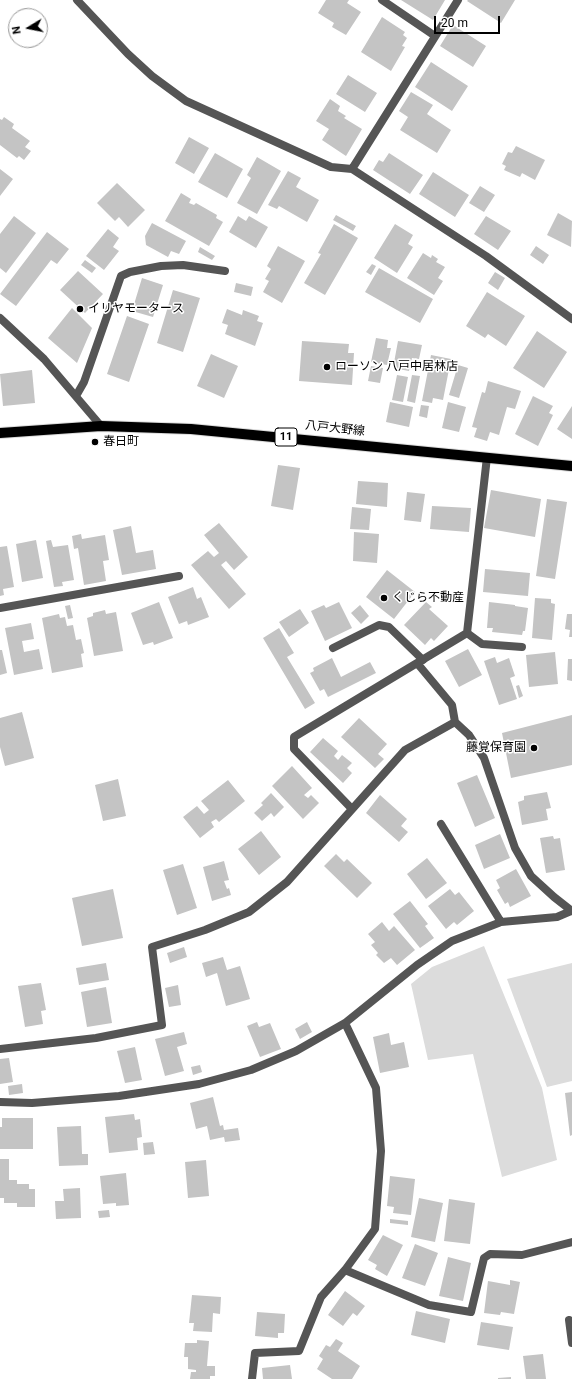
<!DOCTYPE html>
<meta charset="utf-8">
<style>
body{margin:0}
#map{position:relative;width:572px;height:1379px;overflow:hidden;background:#fff;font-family:Roboto,sans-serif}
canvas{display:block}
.north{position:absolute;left:8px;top:8px;width:40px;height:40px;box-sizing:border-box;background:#fff;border:1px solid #999;border-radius:50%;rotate:260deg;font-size:11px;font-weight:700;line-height:16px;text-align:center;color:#000}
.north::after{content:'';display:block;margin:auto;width:14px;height:18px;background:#000;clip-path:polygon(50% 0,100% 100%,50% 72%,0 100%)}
.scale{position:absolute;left:434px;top:16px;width:66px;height:18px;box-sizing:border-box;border:2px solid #000;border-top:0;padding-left:5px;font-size:12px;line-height:14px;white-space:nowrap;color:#000;-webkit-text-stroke:3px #fff;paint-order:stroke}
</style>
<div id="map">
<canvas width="572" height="1379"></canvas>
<div class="north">N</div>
<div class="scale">20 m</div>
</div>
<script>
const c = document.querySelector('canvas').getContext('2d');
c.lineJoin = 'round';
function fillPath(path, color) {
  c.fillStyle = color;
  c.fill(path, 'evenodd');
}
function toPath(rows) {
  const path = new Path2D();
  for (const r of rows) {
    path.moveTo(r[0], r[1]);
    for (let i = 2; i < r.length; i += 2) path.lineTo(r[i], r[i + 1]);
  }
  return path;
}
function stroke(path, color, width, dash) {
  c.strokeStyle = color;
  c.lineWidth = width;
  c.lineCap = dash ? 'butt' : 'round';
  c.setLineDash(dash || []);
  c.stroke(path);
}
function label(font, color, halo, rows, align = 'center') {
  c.font = font + ' Roboto,"Noto Sans JP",sans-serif';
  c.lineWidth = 3;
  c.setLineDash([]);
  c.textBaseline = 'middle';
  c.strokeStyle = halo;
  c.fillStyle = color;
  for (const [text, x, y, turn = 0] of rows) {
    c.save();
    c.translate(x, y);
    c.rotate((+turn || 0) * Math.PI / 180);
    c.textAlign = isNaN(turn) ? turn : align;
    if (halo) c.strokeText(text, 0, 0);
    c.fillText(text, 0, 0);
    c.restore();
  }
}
fillPath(toPath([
 [484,946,542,1088,557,1160,502,1177,473,1054,428,1060,411,984,432,967],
 [572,963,572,1081,547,1087,507,979]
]), '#dcdcdc');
fillPath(toPath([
 [326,0,349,0,347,3,361,12,346,35,332,27,334,23,318,13],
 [401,0,445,0,433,20],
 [468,0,515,0,501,23,467,1],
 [382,17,405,32,403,35,407,38,402,46,405,47,391,71,361,52],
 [453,25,486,46,473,67,440,46],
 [431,62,468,86,452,111,415,87],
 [348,75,377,93,365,112,336,94],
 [411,92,433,105,427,114,451,130,437,153,400,130,408,117,399,111],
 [330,99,340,106,338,111,346,116,344,118,362,129,346,156,322,140,329,129,316,121],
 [4,117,14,124,12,128,30,141,25,147,31,151,24,160,19,156,17,158,0,145,0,119,2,120],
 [189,137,209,148,194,174,175,163],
 [516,146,545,160,535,180,522,173,520,177,504,170,506,166,502,164,508,152,512,153],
 [215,153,243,169,227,198,198,182],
 [389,153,423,175,410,194,373,170,379,160,383,162],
 [257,157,281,171,257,214,237,203,251,178,247,175],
 [0,169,13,179,0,196],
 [288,171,301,178,296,187,319,200,307,222,279,206,277,209,268,205],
 [433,172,469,195,455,217,419,194],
 [117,183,145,210,128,227,119,217,115,221,97,203],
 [480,186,495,195,484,212,469,203],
 [181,193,191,199,189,203,194,205,196,203,217,215,216,218,223,222,209,246,165,221],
 [558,213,572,221,571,247,547,235],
 [336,215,356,226,353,231,333,220],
 [14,216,36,233,6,273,0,268,0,234],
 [238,216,246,221,249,216,268,227,256,248,229,232],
 [486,216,511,231,498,250,474,234],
 [152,223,186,241,179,254,171,251,168,257,146,245,145,236],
 [334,224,358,238,325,295,304,283,321,254,318,253],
 [395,224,413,235,408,244,413,247,397,273,374,258],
 [108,229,119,238,113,247,119,251,104,270,86,256],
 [47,232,69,249,57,264,51,260,16,306,0,294],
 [278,246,305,261,282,303,263,292,269,281,265,279,271,269,267,266],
 [536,246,549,255,543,264,530,255],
 [200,247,215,256,212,260,198,252],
 [423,253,431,258,432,255,438,259,436,262,445,267,438,278,443,281,434,295,407,278],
 [85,260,96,268,92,273,81,265],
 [372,264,376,266,371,275,366,272],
 [379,268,433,299,420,323,365,292],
 [78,271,103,294,85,313,60,290],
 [495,272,505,278,498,290,488,283],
 [142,278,163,285,153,317,132,311],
 [236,283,253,287,251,296,234,292],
 [173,290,200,298,183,352,157,343],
 [487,292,525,316,506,346,488,334,485,338,466,326],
 [72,308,92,328,77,363,48,338],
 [227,309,242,315,243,310,259,316,257,321,263,323,255,346,225,334,228,325,222,323],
 [127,316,149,324,129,382,107,374],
 [537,331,567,352,544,388,513,368],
 [376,338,388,340,387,348,391,348,387,365,371,362],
 [302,341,349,344,348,353,354,353,352,385,299,381],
 [398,341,422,345,419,359,412,358,409,371,393,368],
 [211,354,238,366,224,398,197,386],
 [431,355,451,359,443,400,433,398,432,403,422,401],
 [458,365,468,368,459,398,449,395],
 [371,366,383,368,380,383,368,381],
 [32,370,35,403,3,406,0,374],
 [397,375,408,377,403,402,392,400],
 [412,375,420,376,415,403,407,401],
 [488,381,521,391,515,409,507,407,499,435,490,432,487,441,474,437,477,428,472,427,482,392,485,393],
 [533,396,553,406,549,413,553,415,538,446,515,434],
 [390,402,413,407,409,427,386,422],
 [448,402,466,407,459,432,442,428],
 [421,405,429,406,427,418,419,416],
 [572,406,572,439,557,429],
 [278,465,300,468,293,510,271,506],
 [358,481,388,483,387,507,356,504],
 [491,490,541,499,535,537,484,528],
 [407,492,425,494,421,522,404,520],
 [547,499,567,502,555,579,536,576],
 [432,506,471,508,469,532,430,529],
 [352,507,371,509,369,530,350,529],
 [219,523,248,557,234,570,226,561,221,565,246,594,229,609,191,565,208,551,214,557,219,553,204,535],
 [131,526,136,553,153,550,156,569,122,575,113,530],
 [354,532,379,534,377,563,353,561],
 [81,534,82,539,105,535,109,560,103,561,106,581,84,585,78,548,74,549,72,536],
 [36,540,43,578,22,582,16,544],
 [51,540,53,547,68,545,74,580,62,582,63,586,54,587,46,541],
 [7,546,14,587,3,589,4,595,0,596,0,547],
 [485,569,530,573,528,596,483,592],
 [387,570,415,592,394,619,366,597],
 [193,587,197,599,201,597,209,617,188,625,187,621,179,624,168,597],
 [535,598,551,599,551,603,555,604,552,640,532,638],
 [159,602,173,638,154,645,153,642,143,645,131,613],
 [339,602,352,628,325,641,311,611,324,605,326,608],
 [426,602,432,607,429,609,448,626,434,641,431,638,425,645,404,625],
 [489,602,515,605,515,606,528,608,525,631,523,631,522,635,492,632,493,628,487,628],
 [70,605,73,618,68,619,65,606],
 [360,605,369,616,361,624,351,613],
 [300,609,309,623,289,637,279,622],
 [105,610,106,614,116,612,123,651,94,656,87,618,93,616,93,613],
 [59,614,60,618,65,617,67,626,73,625,76,640,81,639,84,653,81,654,83,667,52,673,42,618],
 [567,614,572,614,572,637,569,637,570,630,565,629],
 [31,623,34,639,22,641,24,652,39,649,43,669,14,675,5,628],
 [279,628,294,653,287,657,315,703,305,709,263,638],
 [468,649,482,675,459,687,445,661],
 [0,650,2,650,7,673,0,675],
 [555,652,558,684,529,687,526,655],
 [495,657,497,663,509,658,515,676,510,678,517,699,499,705,484,661],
 [332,658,341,677,370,662,376,673,328,697,324,689,320,691,310,673,314,671,313,668],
 [568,659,572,659,572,681,567,680],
 [519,685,523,696,519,698,516,686],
 [22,712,34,758,5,766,0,747,0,718],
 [572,715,572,765,511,778,502,733],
 [359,718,387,744,378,754,384,759,375,768,341,737],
 [323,738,338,751,334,756,338,760,342,755,352,763,347,768,352,773,343,783,310,752],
 [292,766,312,788,304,795,308,798,311,795,319,803,303,819,272,786],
 [477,775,495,818,475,827,457,783],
 [118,779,126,816,103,821,95,785],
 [228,780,245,801,219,822,216,819,211,822,214,827,200,838,183,817,197,806,204,814,209,810,201,801],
 [547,792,551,808,546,809,548,820,522,825,518,802,524,800,524,796],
 [271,793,284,807,274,817,271,813,262,821,254,813,263,805,261,803],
 [380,795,407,819,401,826,408,832,399,842,366,813],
 [261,831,281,857,259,875,238,849],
 [500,834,510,858,484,869,475,845],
 [553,836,554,839,560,838,565,870,546,873,540,838],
 [336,854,344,862,347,859,372,883,357,898,324,866],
 [427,858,447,883,426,899,407,874],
 [224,861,229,880,224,881,227,889,229,888,231,895,212,901,203,867],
 [183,864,197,908,177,915,163,870],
 [516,869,531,896,510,907,508,902,505,904,497,890,500,888,496,880],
 [113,889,123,938,82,946,72,898],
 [450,889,455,895,459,892,474,911,457,925,454,922,446,929,428,906],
 [410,901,428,924,425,926,434,938,420,948,393,914],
 [382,922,389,931,394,926,415,950,397,965,391,958,384,963,376,955,378,953,371,945,375,942,368,934],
 [184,947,187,957,170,963,167,953],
 [223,957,227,970,240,966,250,999,226,1006,217,973,206,977,202,963],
 [106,963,109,980,79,985,76,968],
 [41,983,46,1010,41,1011,43,1024,25,1027,18,986],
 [178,985,181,1005,169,1007,165,988],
 [106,987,112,1023,87,1027,81,992],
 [257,1022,259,1027,270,1023,281,1049,260,1057,247,1026],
 [307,1022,312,1032,300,1039,295,1029],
 [184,1032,187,1044,177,1047,184,1071,165,1076,155,1039],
 [389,1033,391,1045,404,1042,409,1067,380,1073,373,1037],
 [135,1047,142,1080,125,1083,117,1051],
 [9,1058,13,1082,0,1084,0,1059],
 [200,1065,202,1072,193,1075,191,1067],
 [22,1084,23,1093,9,1095,8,1086],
 [572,1092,572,1135,570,1136,565,1093],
 [213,1097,220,1126,223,1125,224,1130,238,1128,240,1140,225,1142,224,1137,210,1140,207,1126,196,1129,190,1103],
 [134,1114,135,1120,140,1119,142,1137,137,1138,138,1150,109,1153,105,1117],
 [2,1118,33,1118,33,1149,0,1149,0,1127,2,1127],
 [81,1126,82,1154,88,1154,88,1165,59,1166,57,1127],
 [153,1142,155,1154,144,1155,143,1143],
 [0,1159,9,1159,9,1180,17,1180,17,1184,29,1184,29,1189,35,1189,35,1207,17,1207,17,1203,4,1203,4,1198,0,1198],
 [206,1160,209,1196,188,1198,185,1162],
 [126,1173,129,1205,116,1206,116,1203,103,1204,100,1176],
 [390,1176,415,1179,411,1215,393,1213,394,1207,387,1206],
 [80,1188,81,1218,56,1219,55,1201,64,1201,63,1189],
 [419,1198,443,1203,435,1242,411,1237],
 [449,1199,475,1203,470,1244,444,1241],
 [109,1210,110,1217,99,1218,98,1211],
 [390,1219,408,1221,408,1225,390,1223],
 [383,1235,403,1245,387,1276,375,1269,377,1265,368,1260],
 [415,1244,438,1253,425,1286,402,1278],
 [448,1257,471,1263,463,1301,439,1296],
 [510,1280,520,1282,514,1314,501,1312,500,1315,484,1313,488,1281,510,1285],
 [345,1291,365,1306,357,1316,353,1313,343,1326,328,1315],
 [192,1295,221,1297,220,1314,213,1313,212,1332,193,1331,194,1323,189,1323],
 [416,1311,450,1319,445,1343,411,1335],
 [257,1312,285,1314,284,1333,278,1333,278,1338,255,1336],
 [481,1322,513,1327,509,1350,477,1345],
 [336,1339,343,1343,338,1351,360,1366,352,1379,332,1379,317,1369,323,1359,319,1356,326,1345,330,1347],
 [197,1340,209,1341,207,1366,215,1366,215,1376,210,1376,210,1379,190,1379,191,1372,196,1372,196,1370,188,1369,188,1357,184,1357,185,1343,197,1343],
 [543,1354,546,1379,526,1379,523,1356],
 [290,1365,292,1379,263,1379,262,1368],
 [511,1377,511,1379,498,1379,498,1378]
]), '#c4c4c4');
const primary = toPath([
 [0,433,101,426,191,429,572,466]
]);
stroke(primary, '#dbdbdb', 12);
stroke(toPath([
 [467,633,482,644,522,647],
 [333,648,379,625,389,627,423,660]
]), '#555', 8);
stroke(toPath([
 [77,0,128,54,152,76,186,101,331,167,352,169],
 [382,0,435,36],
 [458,0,352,169,486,256,572,319],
 [0,318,44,359,101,426],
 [76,396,84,382,121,276,130,272,161,266,183,265,225,271],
 [0,608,179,576],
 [417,663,452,705,455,722],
 [352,809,294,749,294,737,467,633,487,457],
 [441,824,501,922],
 [0,1049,96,1038,162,1025,152,947,205,930,249,912,287,882,405,750,455,722,469,735,484,758,515,848,531,876,554,897,572,911],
 [0,1102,32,1103,119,1096,199,1084,251,1070,296,1051,345,1023,417,965,452,941,501,922,557,917,571,911],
 [345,1270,429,1305,471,1312,484,1258,490,1254,522,1255,572,1242],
 [569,1320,572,1343],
 [252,1379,255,1353,299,1351,321,1297,345,1270,375,1229,381,1151,376,1088,345,1023]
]), '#555', 8);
stroke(primary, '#000', 10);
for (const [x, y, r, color] of [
 [80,309,4,"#000"],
 [327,367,4,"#000"],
 [95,442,4,"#000"],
 [384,598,4,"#000"],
 [534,748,4,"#000"]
]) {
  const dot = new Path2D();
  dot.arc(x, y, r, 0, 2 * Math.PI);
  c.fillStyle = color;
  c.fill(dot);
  stroke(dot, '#fff', 1.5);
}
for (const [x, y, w] of [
 [286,437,22]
]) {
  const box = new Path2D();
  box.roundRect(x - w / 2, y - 9, w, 18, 3);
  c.fillStyle = '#fff';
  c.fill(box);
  stroke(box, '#000', 1);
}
label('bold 11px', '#000', null, [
 ["11",286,437]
]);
label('12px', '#000', '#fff', [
 ["イリヤモータース",88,309],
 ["ローソン 八戸中居林店",335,367],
 ["春日町",103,442],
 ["くじら不動産",392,598],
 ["藤覚保育園",526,748,"right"]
], 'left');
label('12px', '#000', '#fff', [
 ["八戸大野線",335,429,6]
]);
</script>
